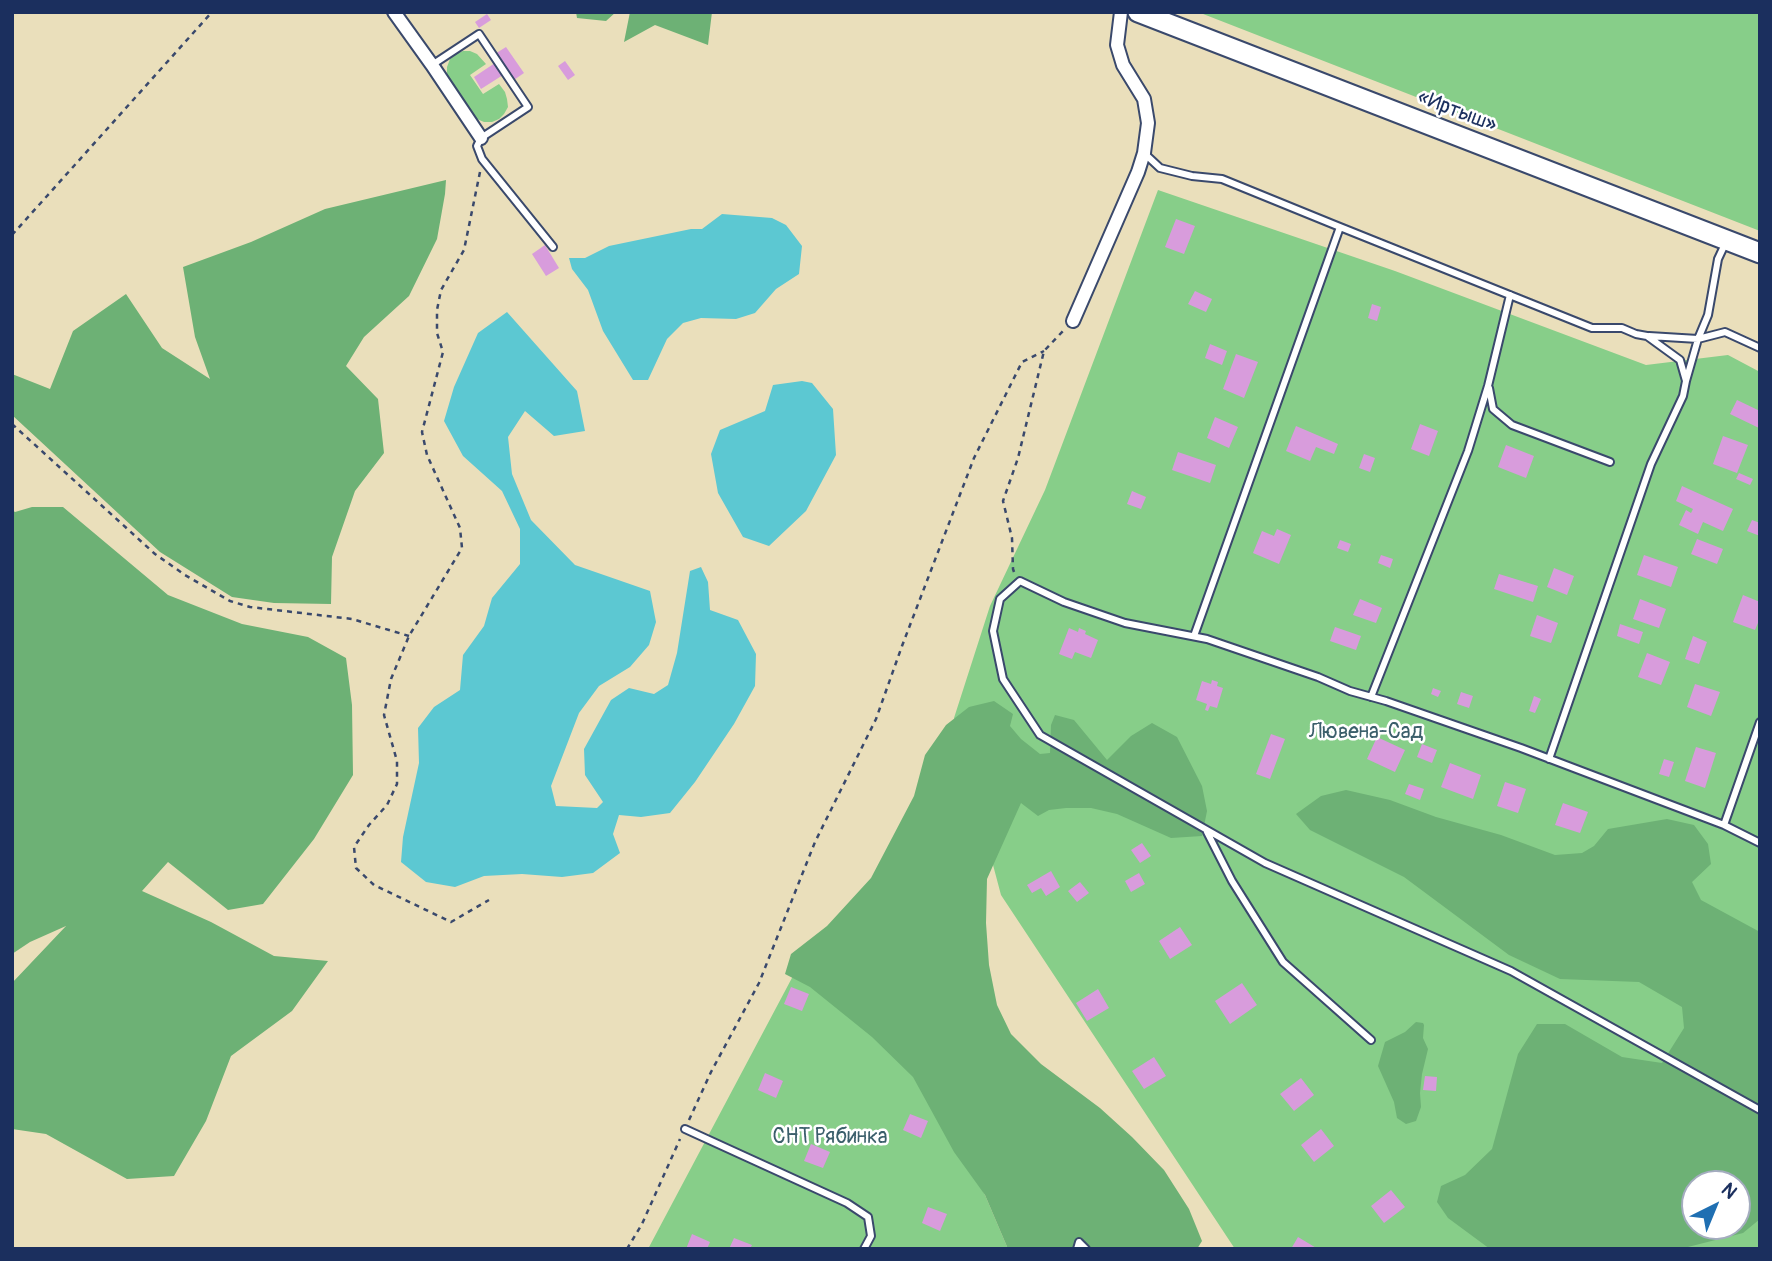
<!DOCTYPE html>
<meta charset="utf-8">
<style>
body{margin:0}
#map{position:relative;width:1772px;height:1261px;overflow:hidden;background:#eadfbb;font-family:Pangolin,sans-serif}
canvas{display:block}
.frame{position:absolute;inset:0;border:14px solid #1b2f5e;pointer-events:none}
.north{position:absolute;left:1681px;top:1170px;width:70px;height:70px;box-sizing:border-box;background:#fff;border:2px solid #a4acbf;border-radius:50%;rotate:43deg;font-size:19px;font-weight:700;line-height:28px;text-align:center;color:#1b2f5e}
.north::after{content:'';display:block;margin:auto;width:24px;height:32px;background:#1f6fb2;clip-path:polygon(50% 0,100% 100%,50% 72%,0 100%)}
</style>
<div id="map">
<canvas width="1772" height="1261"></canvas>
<div class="frame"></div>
<div class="north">N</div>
</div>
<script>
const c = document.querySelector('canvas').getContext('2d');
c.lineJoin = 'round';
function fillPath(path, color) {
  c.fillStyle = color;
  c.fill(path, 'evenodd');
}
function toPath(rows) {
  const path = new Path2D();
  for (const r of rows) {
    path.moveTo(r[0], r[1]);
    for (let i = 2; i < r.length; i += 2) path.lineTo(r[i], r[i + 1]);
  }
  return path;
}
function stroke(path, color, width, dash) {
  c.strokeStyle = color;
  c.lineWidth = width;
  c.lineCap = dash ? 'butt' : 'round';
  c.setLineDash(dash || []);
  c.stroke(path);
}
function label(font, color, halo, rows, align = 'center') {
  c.font = font + ' Pangolin,sans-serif';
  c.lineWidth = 5;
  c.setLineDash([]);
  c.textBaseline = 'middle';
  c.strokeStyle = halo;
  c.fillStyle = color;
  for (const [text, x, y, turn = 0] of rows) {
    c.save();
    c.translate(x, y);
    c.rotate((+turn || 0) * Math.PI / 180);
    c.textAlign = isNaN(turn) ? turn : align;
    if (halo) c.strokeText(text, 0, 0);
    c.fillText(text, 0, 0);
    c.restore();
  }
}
fillPath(toPath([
 [1198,12,1760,12,1760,231],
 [463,51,470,51,477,54,486,64,470,75,483,94,499,84,505,92,507,99,508,107,504,114,499,119,492,122,484,122,477,119,472,114,450,81,447,74,447,67,450,59,456,54],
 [1158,190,1395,271,1646,365,1728,355,1760,372,1760,1249,1235,1249,1001,895,954,718,990,606,1045,490],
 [1695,1184,1737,1184,1737,1226,1695,1226],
 [802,959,910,1055,985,1195,1008,1249,648,1249]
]), '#87ce89');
fillPath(toPath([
 [576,12,616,12,606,21,577,18],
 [630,12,712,12,708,45,655,25,624,42],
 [446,180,445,194,437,239,409,296,364,337,346,366,378,399,384,453,355,491,332,557,331,604,274,603,232,597,160,552,12,415,12,374,50,389,73,331,126,294,162,348,210,379,195,337,183,267,251,242,325,209],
 [32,507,63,507,168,595,242,624,308,637,346,658,352,705,353,775,314,839,263,904,228,910,168,862,142,891,211,922,274,956,328,961,292,1011,231,1056,206,1121,174,1176,127,1179,46,1134,12,1129,12,983,66,926,30,942,12,954,12,510,15,512],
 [994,701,1013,714,1010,726,1021,739,1040,754,1050,753,1051,725,1055,715,1074,720,1107,760,1131,736,1152,723,1177,737,1202,786,1207,811,1202,836,1171,838,1117,814,1091,808,1066,808,1049,810,1038,816,1021,803,987,879,986,923,989,965,997,1005,1011,1034,1041,1064,1100,1108,1132,1137,1164,1170,1189,1209,1202,1241,1197,1249,1008,1249,985,1195,954,1152,913,1077,872,1037,810,987,785,974,791,954,827,926,871,878,914,796,925,755,946,725,969,707],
 [1346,790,1390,800,1436,817,1501,835,1555,855,1582,853,1594,846,1608,829,1667,819,1694,825,1708,844,1711,864,1692,882,1701,900,1760,932,1760,1219,1743,1233,1680,1249,1490,1249,1448,1218,1437,1202,1441,1186,1465,1175,1492,1149,1518,1054,1537,1024,1565,1024,1622,1057,1662,1063,1684,1028,1682,1007,1639,982,1560,979,1509,955,1404,877,1310,830,1296,814,1321,796],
 [1695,1184,1737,1184,1737,1226,1695,1226],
 [1416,1022,1423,1023,1424,1025,1423,1038,1428,1049,1422,1074,1420,1093,1421,1107,1416,1121,1406,1124,1397,1118,1394,1102,1378,1066,1385,1042,1405,1032]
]), '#6db175');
fillPath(toPath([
 [722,214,772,218,786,225,802,246,799,274,776,289,755,313,736,319,701,318,683,323,667,339,648,380,633,380,603,331,588,290,572,269,569,258,585,258,609,246,691,229,702,229],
 [507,312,577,391,585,431,554,436,525,411,508,437,512,474,531,520,575,565,650,591,656,622,649,645,630,667,599,686,579,713,551,786,556,806,597,808,603,802,585,775,584,749,611,700,629,688,654,694,668,685,677,653,690,571,701,567,708,582,710,610,738,620,756,654,755,686,734,724,695,782,670,813,641,817,619,815,613,834,620,853,593,873,562,877,522,874,484,876,455,887,426,882,401,862,403,837,419,763,418,728,434,707,460,690,463,655,484,626,492,598,520,564,520,529,502,491,463,456,444,421,454,387,478,333],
 [802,381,812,383,833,409,836,455,806,511,769,546,743,537,718,493,711,454,720,430,765,411,773,385]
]), '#5cc8d2');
fillPath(toPath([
 [487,14,491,20,479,28,475,22],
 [506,47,524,73,508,84,503,75,481,89,474,77,495,63,490,57],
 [565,61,575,75,568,80,558,66],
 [1176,219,1195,226,1184,254,1165,247],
 [545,245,559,268,546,276,532,254],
 [1195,291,1212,299,1206,312,1188,304],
 [1372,304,1381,307,1377,321,1368,318],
 [1210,344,1227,351,1222,365,1205,358],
 [1236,354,1258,362,1244,398,1223,389],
 [1737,400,1760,411,1759,428,1730,414],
 [1215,417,1238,427,1229,448,1207,438],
 [1420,424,1438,431,1429,456,1411,449],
 [1296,426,1338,444,1334,454,1316,447,1310,461,1286,451],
 [1723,436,1748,445,1737,473,1713,464],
 [1506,445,1534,456,1526,478,1498,467],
 [1178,452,1216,465,1210,483,1172,470],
 [1364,454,1375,458,1370,472,1359,468],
 [1739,473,1753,479,1750,485,1736,479],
 [1682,486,1733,509,1723,531,1703,522,1698,534,1679,525,1686,510,1691,513,1693,509,1676,501],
 [1132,491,1146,497,1141,509,1127,504],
 [1752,520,1760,523,1760,536,1747,531],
 [1277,529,1291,535,1279,564,1253,553,1262,531,1274,536],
 [1697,539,1723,549,1717,564,1691,554],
 [1340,540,1351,544,1348,552,1337,548],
 [1381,555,1393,559,1390,568,1378,563],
 [1644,555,1678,567,1671,587,1637,575],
 [1554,568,1574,576,1567,595,1547,587],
 [1499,574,1538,586,1533,602,1494,589],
 [1743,595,1760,602,1760,618,1755,630,1733,622],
 [1360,599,1382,608,1376,623,1353,615],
 [1640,599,1666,609,1659,628,1633,619],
 [1537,615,1558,623,1551,643,1530,636],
 [1620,624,1643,632,1639,644,1617,636],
 [1335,627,1361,636,1356,650,1330,641],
 [1069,628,1078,632,1079,628,1086,631,1085,634,1098,640,1091,658,1075,652,1072,659,1059,654],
 [1693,636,1707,642,1699,664,1685,659],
 [1647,653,1670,662,1661,685,1638,677],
 [1212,680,1218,682,1217,686,1223,688,1217,708,1210,706,1208,711,1205,710,1207,704,1196,700,1202,681,1211,684],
 [1695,684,1720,692,1711,716,1687,707],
 [1433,688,1441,691,1438,697,1431,694],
 [1461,692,1473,696,1469,708,1457,704],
 [1534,696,1541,699,1535,713,1529,711],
 [1271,734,1285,739,1270,779,1256,774],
 [1377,737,1405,750,1395,772,1367,759],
 [1422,744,1437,750,1432,763,1417,757],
 [1696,747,1716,753,1705,788,1685,781],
 [1664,759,1674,762,1669,777,1659,774],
 [1450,763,1481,775,1473,799,1441,787],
 [1505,782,1526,789,1518,813,1497,806],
 [1409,784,1424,789,1420,800,1405,794],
 [1563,803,1588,812,1580,833,1555,825],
 [1142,843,1151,856,1140,863,1131,850],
 [1051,871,1060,887,1046,896,1041,888,1032,893,1027,885],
 [1139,873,1145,884,1131,892,1125,881],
 [1080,882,1089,893,1077,902,1068,891],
 [1180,927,1192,945,1170,959,1159,941],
 [1242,983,1257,1005,1230,1024,1215,1001],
 [791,987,809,994,802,1011,784,1004],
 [1098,989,1109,1008,1087,1021,1076,1003],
 [1154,1057,1166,1076,1144,1089,1132,1071],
 [765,1073,783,1081,776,1098,758,1090],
 [1425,1076,1437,1077,1436,1091,1423,1090],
 [1301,1078,1314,1095,1294,1111,1280,1094],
 [910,1114,928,1121,921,1138,903,1130],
 [1321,1129,1334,1146,1314,1162,1301,1145],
 [811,1144,830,1152,823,1168,804,1161],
 [1391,1190,1405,1207,1384,1223,1371,1206],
 [928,1207,947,1214,940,1231,922,1223],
 [692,1234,710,1242,707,1249,686,1249],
 [1298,1237,1318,1249,1291,1249],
 [734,1238,752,1245,750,1249,729,1249]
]), '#d89cdc');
const service = toPath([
 [432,65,479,34,528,107,481,138,477,146,482,159,553,247],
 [1145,154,1160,168,1192,176,1222,179,1335,225,1592,328,1622,328,1636,334,1647,336,1680,360,1686,381,1683,396,1651,464,1549,759],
 [1649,336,1698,339,1708,315,1718,259,1726,242],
 [1686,381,1698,339,1725,332,1760,348],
 [1489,388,1493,409,1512,425,1610,462],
 [1194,636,1340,227],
 [1371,697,1468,451,1488,386,1510,295],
 [1724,825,1760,722],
 [1207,832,1232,881,1283,962,1371,1040],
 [1760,843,1724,825,1521,748,1386,701,1350,691,1318,677,1207,639,1125,623,1064,602,1020,581,1000,599,993,631,1003,679,1040,735,1265,863,1511,971,1760,1110],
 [685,1129,847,1203,868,1217,871,1236,864,1249],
 [1077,1249,1079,1242,1086,1249]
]);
const minor = toPath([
 [394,12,432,65,481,138],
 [1073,321,1138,172,1144,153,1148,123,1144,99,1123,65,1117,45,1121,12]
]);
const trunk = toPath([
 [1138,12,1760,253]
]);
stroke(service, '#3a496c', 10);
stroke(minor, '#3a496c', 16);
stroke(trunk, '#3a496c', 23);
stroke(toPath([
 [480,172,464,250,441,290,437,310,437,333,443,352,422,432,427,455,460,528,462,548,409,636,391,679,384,715,397,761,397,784,387,805,369,825,354,847,356,868,374,885,451,922,489,900],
 [12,235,212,12],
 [12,424,155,554,185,575,230,601,250,607,352,619,409,636],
 [1014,572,1013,569,1012,538,1003,501,1018,458,1044,351,1063,331],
 [689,1120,711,1072,759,983,815,842,876,719,902,646,974,458,1022,362,1044,351],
 [627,1249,642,1224,680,1139]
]), '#3a496c', 2.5, [5, 5]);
stroke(service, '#fff', 6);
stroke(minor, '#fff', 12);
stroke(trunk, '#fff', 19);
label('21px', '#1b2f5e', '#fff', [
 ["«Иртыш»",1457,112,21]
]);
label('21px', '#3b5f6b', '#fff', [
 ["Лювена-Сад",1366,733],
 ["СНТ Рябинка",830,1138]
]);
</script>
